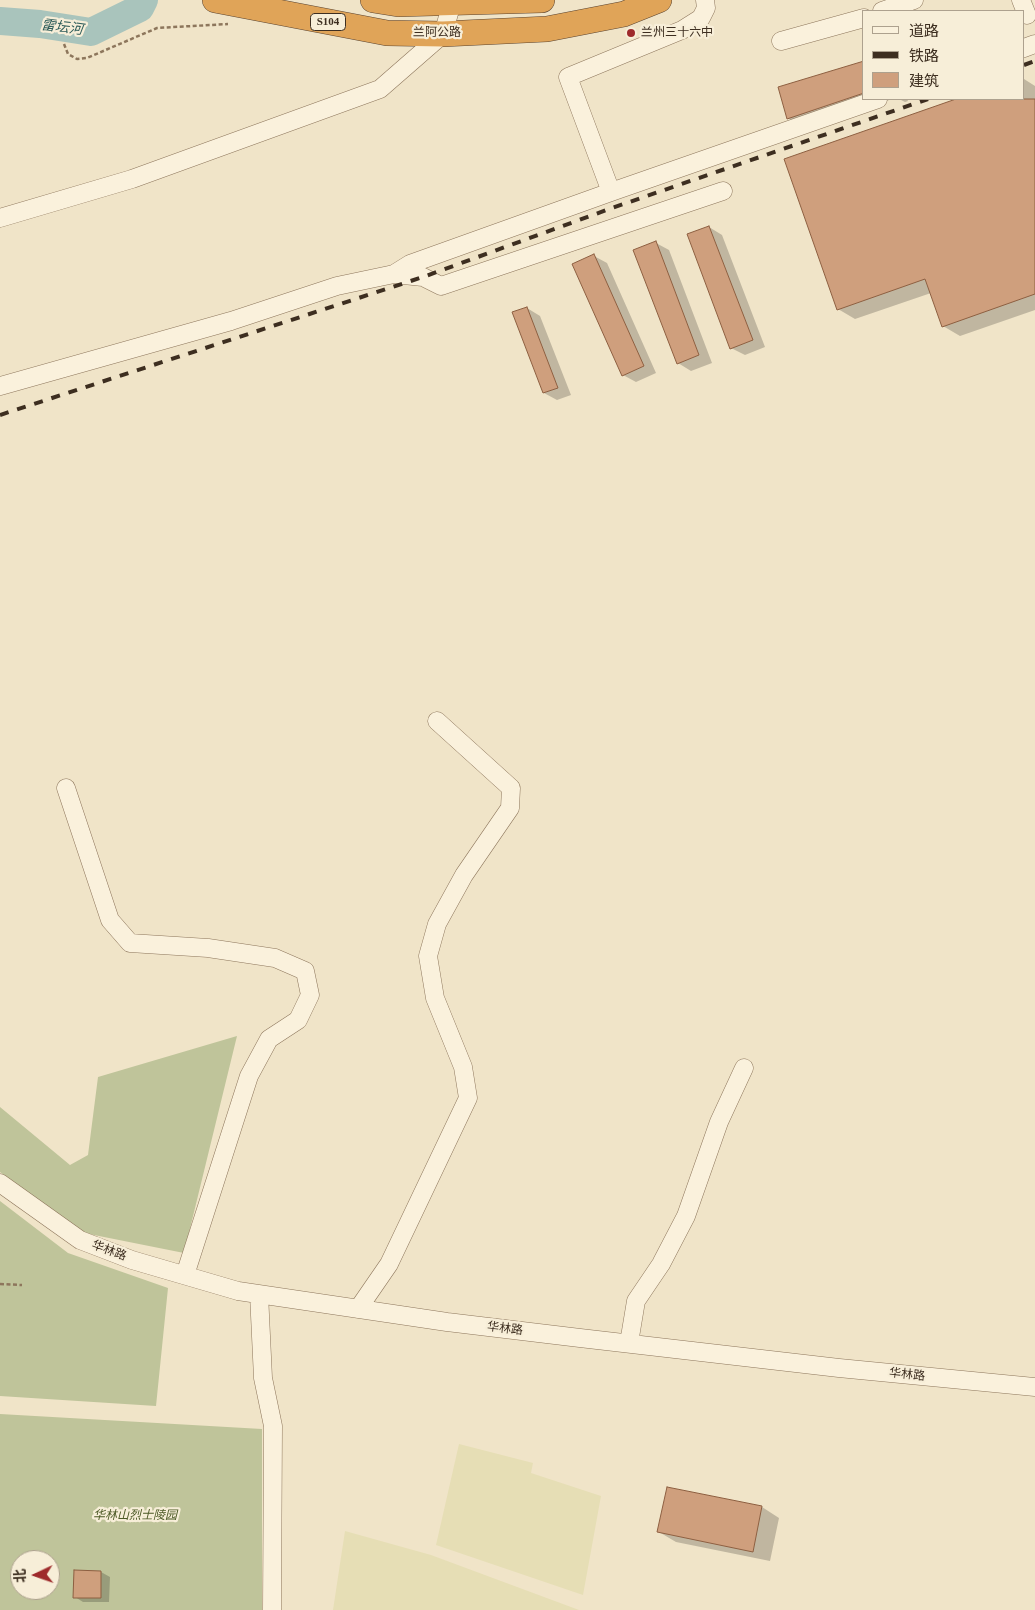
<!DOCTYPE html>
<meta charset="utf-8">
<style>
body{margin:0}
#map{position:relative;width:1035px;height:1610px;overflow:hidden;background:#f0e4c8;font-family:"Times New Roman","Noto Sans SC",serif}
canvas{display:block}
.legend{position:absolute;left:862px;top:10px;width:162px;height:90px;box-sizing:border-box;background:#f7eed8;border:1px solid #ada18e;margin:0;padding:6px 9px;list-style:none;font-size:15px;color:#3d2e20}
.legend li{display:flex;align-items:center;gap:10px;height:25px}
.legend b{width:25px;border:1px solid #ada18e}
.north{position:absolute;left:10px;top:1550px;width:50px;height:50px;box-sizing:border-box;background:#f7eed8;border:1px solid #ada18e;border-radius:50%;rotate:267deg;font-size:14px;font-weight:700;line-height:20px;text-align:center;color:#3d2e20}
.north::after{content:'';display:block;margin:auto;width:18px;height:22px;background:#9e2a2b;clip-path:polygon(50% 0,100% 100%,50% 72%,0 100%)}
</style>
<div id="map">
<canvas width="1035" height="1610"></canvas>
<ul class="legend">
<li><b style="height:6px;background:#faf1dc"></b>道路</li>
<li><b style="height:6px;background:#3d2e20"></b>铁路</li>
<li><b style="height:14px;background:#cf9f7d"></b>建筑</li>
</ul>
<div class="north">北</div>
</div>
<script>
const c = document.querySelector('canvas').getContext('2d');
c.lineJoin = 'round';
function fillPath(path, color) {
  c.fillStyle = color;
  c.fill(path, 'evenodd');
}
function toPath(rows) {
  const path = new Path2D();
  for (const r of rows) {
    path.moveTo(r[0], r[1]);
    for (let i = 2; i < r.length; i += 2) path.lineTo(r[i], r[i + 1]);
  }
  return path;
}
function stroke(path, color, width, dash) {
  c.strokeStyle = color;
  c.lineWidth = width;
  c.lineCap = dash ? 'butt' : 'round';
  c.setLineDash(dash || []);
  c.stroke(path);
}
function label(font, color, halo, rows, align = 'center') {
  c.font = font + ' "Times New Roman","Noto Sans SC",serif';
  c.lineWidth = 4.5;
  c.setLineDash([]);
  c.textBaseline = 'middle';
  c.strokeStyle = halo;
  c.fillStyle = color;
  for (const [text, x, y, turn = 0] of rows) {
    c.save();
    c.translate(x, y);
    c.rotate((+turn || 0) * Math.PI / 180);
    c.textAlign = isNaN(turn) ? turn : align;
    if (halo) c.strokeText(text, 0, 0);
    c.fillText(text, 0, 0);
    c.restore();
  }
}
fillPath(toPath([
 [459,1444,533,1463,531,1473,601,1496,583,1595,436,1545],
 [345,1531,431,1555,579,1610,333,1610]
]), '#e6deb5');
fillPath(toPath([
 [237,1036,184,1253,79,1232,0,1172,0,1107,70,1165,88,1155,98,1077],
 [0,1201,68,1253,168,1288,156,1406,0,1396],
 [0,1414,262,1429,262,1610,0,1610],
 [20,1560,50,1560,50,1590,20,1590]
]), '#bfc49a');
fillPath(toPath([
 [864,63,864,99,892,99,806,129,788,118],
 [1024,79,1035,86,1035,310,960,336,943,326,931,293,855,319,838,309,786,160,960,99,1024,99],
 [899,99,907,99,908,101,905,102],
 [709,227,722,235,765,347,745,355,731,348],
 [656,243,669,250,712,363,691,371,678,363],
 [594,256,607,263,656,373,636,382,623,375],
 [527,308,540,316,571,395,557,400,544,393],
 [762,1507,779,1518,770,1561,676,1542,659,1532],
 [75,1571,101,1572,110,1577,109,1602,83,1602,75,1597]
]), '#0003');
stroke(toPath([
 [0,21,40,24,91,32,140,8,144,0]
]), '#a9c4bc', 28);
const building = toPath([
 [864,61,864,93,787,119,778,87,864,61],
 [956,99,1035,99,1035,294,942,327,925,279,837,310,784,159,956,99],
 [709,226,753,340,730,349,687,234,709,226],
 [656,241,699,355,677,364,633,250,656,241],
 [594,254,644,366,622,376,572,264,594,254],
 [527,307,558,388,543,393,512,312,527,307],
 [667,1487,762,1506,753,1552,657,1532,667,1487],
 [74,1570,101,1571,101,1598,73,1598,74,1570]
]);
fillPath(building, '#cf9f7d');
stroke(building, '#8d5f41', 1);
const minor = toPath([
 [1021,0,1027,15],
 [882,11,914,0],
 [781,41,864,18],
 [1024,48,1035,44],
 [611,192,878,99],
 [0,218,132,179,380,89,443,34,452,3],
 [394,274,410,264,611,192,568,77,682,30,701,18,706,8,705,0],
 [0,386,231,321,337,286,394,274,423,277,441,286,723,191],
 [66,788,110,920,130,943,208,948,275,958,305,971,310,995,298,1020,269,1039,249,1076,185,1275],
 [0,1183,80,1240,132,1260,238,1291,447,1322,580,1338,839,1368,1035,1387],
 [259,1294,263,1378,273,1426,272,1610],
 [358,1309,389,1264,468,1098,463,1067,435,998,428,956,437,924,464,875,510,808,511,788,437,721],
 [629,1343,636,1301,661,1264,686,1216,719,1122,744,1068]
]);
const highway = toPath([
 [215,0,387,33,443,34,547,29,624,14,659,0],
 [373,0,398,4,542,0]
]);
stroke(minor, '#8d765c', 19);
stroke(highway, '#5b4430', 26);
stroke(toPath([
 [64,44,68,54,77,59,87,58,157,28,228,24],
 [0,1284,22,1285]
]), '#8d765c', 2.5, [4, 2.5]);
stroke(minor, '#faf1dc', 18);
stroke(highway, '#e0a458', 25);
stroke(toPath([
 [1024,65,1035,61],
 [0,415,423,277,612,208,928,99]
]), '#3d2e20', 4, [9, 9]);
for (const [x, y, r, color] of [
 [631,33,5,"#9e2a2b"]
]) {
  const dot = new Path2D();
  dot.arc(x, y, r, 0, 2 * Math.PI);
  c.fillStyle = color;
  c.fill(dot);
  stroke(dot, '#f7eed8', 2);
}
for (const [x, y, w] of [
 [328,22,35]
]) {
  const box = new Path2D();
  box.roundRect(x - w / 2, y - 8.5, w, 17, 4);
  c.fillStyle = '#f7eed8';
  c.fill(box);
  stroke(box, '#3d2e20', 1);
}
label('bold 11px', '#3d2e20', null, [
 ["S104",328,22]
]);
label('12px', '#3d2e20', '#f7eed8', [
 ["兰阿公路",437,33],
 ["华林路",109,1251,20],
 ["华林路",505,1329,7],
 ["华林路",907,1375,6]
]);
label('12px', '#3d2e20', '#f7eed8', [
 ["兰州三十六中",641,33]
], 'left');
label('italic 12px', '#4d5a26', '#f7eed8', [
 ["华林山烈士陵园",135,1516]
]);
label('italic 14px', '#2f5d5a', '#f7eed8', [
 ["雷坛河",62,28,7]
]);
</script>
